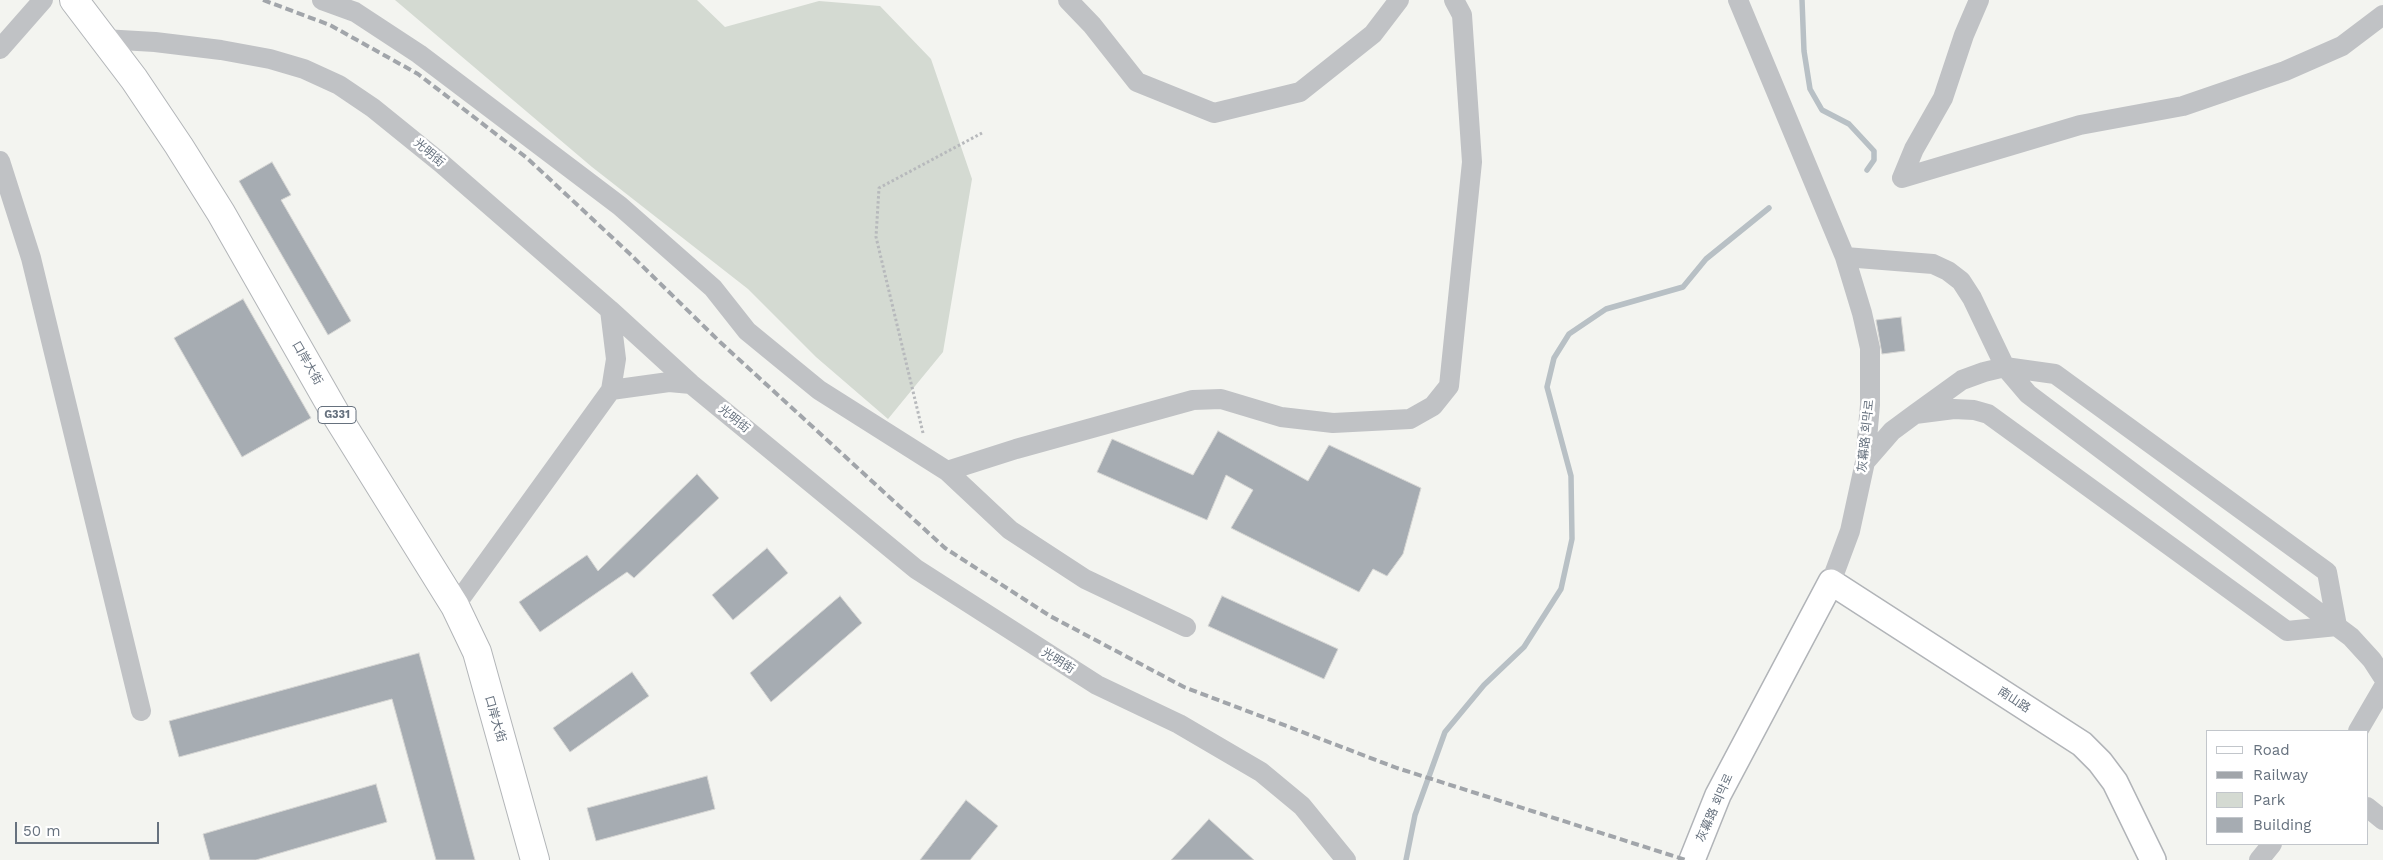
<!DOCTYPE html>
<meta charset="utf-8">
<style>
body{margin:0}
#map{position:relative;width:2383px;height:860px;overflow:hidden;background:#f3f4f0;font-family:"Work Sans",sans-serif}
canvas{display:block}
.legend{position:absolute;left:2206px;top:730px;width:162px;height:115px;box-sizing:border-box;background:#fff;border:1px solid #c2c6cb;margin:0;padding:6px 9px;list-style:none;font-size:15px;color:#66717e}
.legend li{display:flex;align-items:center;gap:10px;height:25px}
.legend b{width:25px;border:1px solid #c2c6cb}
.scale{position:absolute;left:15px;top:822px;width:144px;height:22px;box-sizing:border-box;border:2px solid #66717e;border-top:0;padding-left:6px;font-size:15px;line-height:18px;white-space:nowrap;color:#66717e;-webkit-text-stroke:4px #fff;paint-order:stroke}
</style>
<div id="map">
<canvas width="2383" height="860"></canvas>
<ul class="legend">
<li><b style="height:6px;background:#fff"></b>Road</li>
<li><b style="height:6px;background:#a1a5aa"></b>Railway</li>
<li><b style="height:14px;background:#d4dad2"></b>Park</li>
<li><b style="height:14px;background:#a6acb2"></b>Building</li>
</ul>
<div class="scale">50 m</div>
</div>
<script>
const c = document.querySelector('canvas').getContext('2d');
c.lineJoin = 'round';
function fillPath(path, color) {
  c.fillStyle = color;
  c.fill(path, 'evenodd');
}
function toPath(rows) {
  const path = new Path2D();
  for (const r of rows) {
    path.moveTo(r[0], r[1]);
    for (let i = 2; i < r.length; i += 2) path.lineTo(r[i], r[i + 1]);
  }
  return path;
}
function stroke(path, color, width, dash) {
  c.strokeStyle = color;
  c.lineWidth = width;
  c.lineCap = dash ? 'butt' : 'round';
  c.setLineDash(dash || []);
  c.stroke(path);
}
function label(font, color, halo, rows, align = 'center') {
  c.font = font + ' "Work Sans","Noto Sans SC","Noto Sans KR",sans-serif';
  c.lineWidth = 5;
  c.setLineDash([]);
  c.textBaseline = 'middle';
  c.strokeStyle = halo;
  c.fillStyle = color;
  for (const [text, x, y, turn = 0] of rows) {
    c.save();
    c.translate(x, y);
    c.rotate((+turn || 0) * Math.PI / 180);
    c.textAlign = isNaN(turn) ? turn : align;
    if (halo) c.strokeText(text, 0, 0);
    c.fillText(text, 0, 0);
    c.restore();
  }
}
fillPath(toPath([
 [395,0,697,0,725,27,819,1,880,6,931,59,972,179,943,352,888,419,816,357,748,289,592,167]
]), '#d4dad2');
stroke(toPath([
 [1802,0,1804,51,1810,89,1822,110,1849,124,1874,151,1874,160,1867,170],
 [1406,860,1415,815,1445,732,1484,685,1524,647,1561,589,1572,539,1571,476,1547,387,1554,358,1569,334,1606,309,1683,287,1706,259,1769,208]
]), '#b8c0c5', 5.5);
const building = toPath([
 [272,162,291,195,281,200,351,321,328,335,239,181,272,162],
 [243,299,311,418,242,457,174,338,243,299],
 [1901,317,1905,351,1882,354,1876,320,1901,317],
 [1218,431,1308,481,1329,445,1421,488,1403,554,1387,576,1373,569,1359,592,1231,528,1253,490,1226,475,1207,520,1097,472,1112,439,1193,475,1218,431],
 [697,474,719,498,634,578,627,572,540,632,519,602,587,555,598,571,697,474],
 [767,548,788,573,733,620,712,595,767,548],
 [840,596,862,623,771,702,750,673,840,596],
 [1222,596,1338,649,1324,679,1208,626,1222,596],
 [419,653,475,860,436,860,392,699,179,757,169,721,419,653],
 [632,672,649,696,570,752,553,728,632,672],
 [707,776,715,809,596,841,587,808,707,776],
 [376,784,387,822,256,860,210,860,203,834,376,784],
 [966,800,998,826,970,860,920,860,966,800],
 [1209,819,1254,860,1171,860,1209,819]
]);
fillPath(building, '#a6acb2');
stroke(building, '#d5d5d3', 1);
const major = toPath([
 [1692,860,1718,795,1831,582,2082,744,2100,762,2115,782,2153,860]
]);
const highway = toPath([
 [74,0,134,79,179,146,221,213,338,418,455,606,477,652,535,860]
]);
stroke(major, '#b1b4b8', 28);
stroke(highway, '#b2b5b8', 30);
stroke(toPath([
 [923,433,876,237,879,188,982,133]
]), '#b7b9bc', 3, [2.5, 2.5]);
stroke(toPath([
 [322,0,355,12,419,54,620,206,713,288,747,331,819,390,947,471,1010,530,1085,579,1186,627],
 [1068,0,1092,25,1137,82,1214,113,1300,92,1373,34,1399,0],
 [1738,0,1845,257,1862,313,1870,348,1870,405,1865,462,1850,531,1831,582],
 [103,39,155,42,221,50,270,59,304,69,339,85,373,108,441,163,610,310,691,384,916,569,1097,685,1179,724,1261,772,1302,806,1346,860],
 [0,49,43,0],
 [0,161,31,258,141,711],
 [1902,178,2080,125,2183,106,2285,71,2342,46,2383,15],
 [1902,178,1914,149,1943,98,1964,35,1979,0],
 [1845,257,1933,264,1948,271,1961,281,1972,298,2005,367,2028,394,2351,637,2372,660,2383,677],
 [611,390,669,382,691,384],
 [1865,462,1892,431,1915,414,1962,380,1984,372,2005,367,2055,374,2327,572,2337,626,2287,631,1988,414,1974,410,1954,409,1915,414],
 [947,471,1016,449,1193,400,1221,399,1281,417,1333,423,1410,419,1433,406,1449,386,1472,162,1462,15,1454,0],
 [455,606,611,390,616,359,610,310],
 [2358,731,2383,688],
 [2367,807,2383,820],
 [2259,860,2272,844]
]), '#c0c2c5', 20);
stroke(major, '#fff', 25);
stroke(highway, '#fff', 28);
stroke(toPath([
 [263,0,330,25,418,74,527,158,630,254,720,342,945,548,1050,616,1184,687,1397,768,1686,860]
]), '#a1a5aa', 4, [8, 4]);
for (const [x, y, w] of [
 [337,415,38]
]) {
  const box = new Path2D();
  box.roundRect(x - w / 2, y - 8.5, w, 17, 4);
  c.fillStyle = '#fff';
  c.fill(box);
  stroke(box, '#66717e', 1);
}
label('bold 11px', '#66717e', null, [
 ["G331",337,415]
]);
label('12px', '#66717e', '#fff', [
 ["光明街",429,153,40],
 ["口岸大街",307,363,60],
 ["光明街",734,419,39],
 ["灰幕路 회막로",1866,436,-84],
 ["光明街",1058,661,32],
 ["南山路",2014,700,33],
 ["口岸大街",495,719,74],
 ["灰幕路 회막로",1715,808,-66]
]);
</script>
